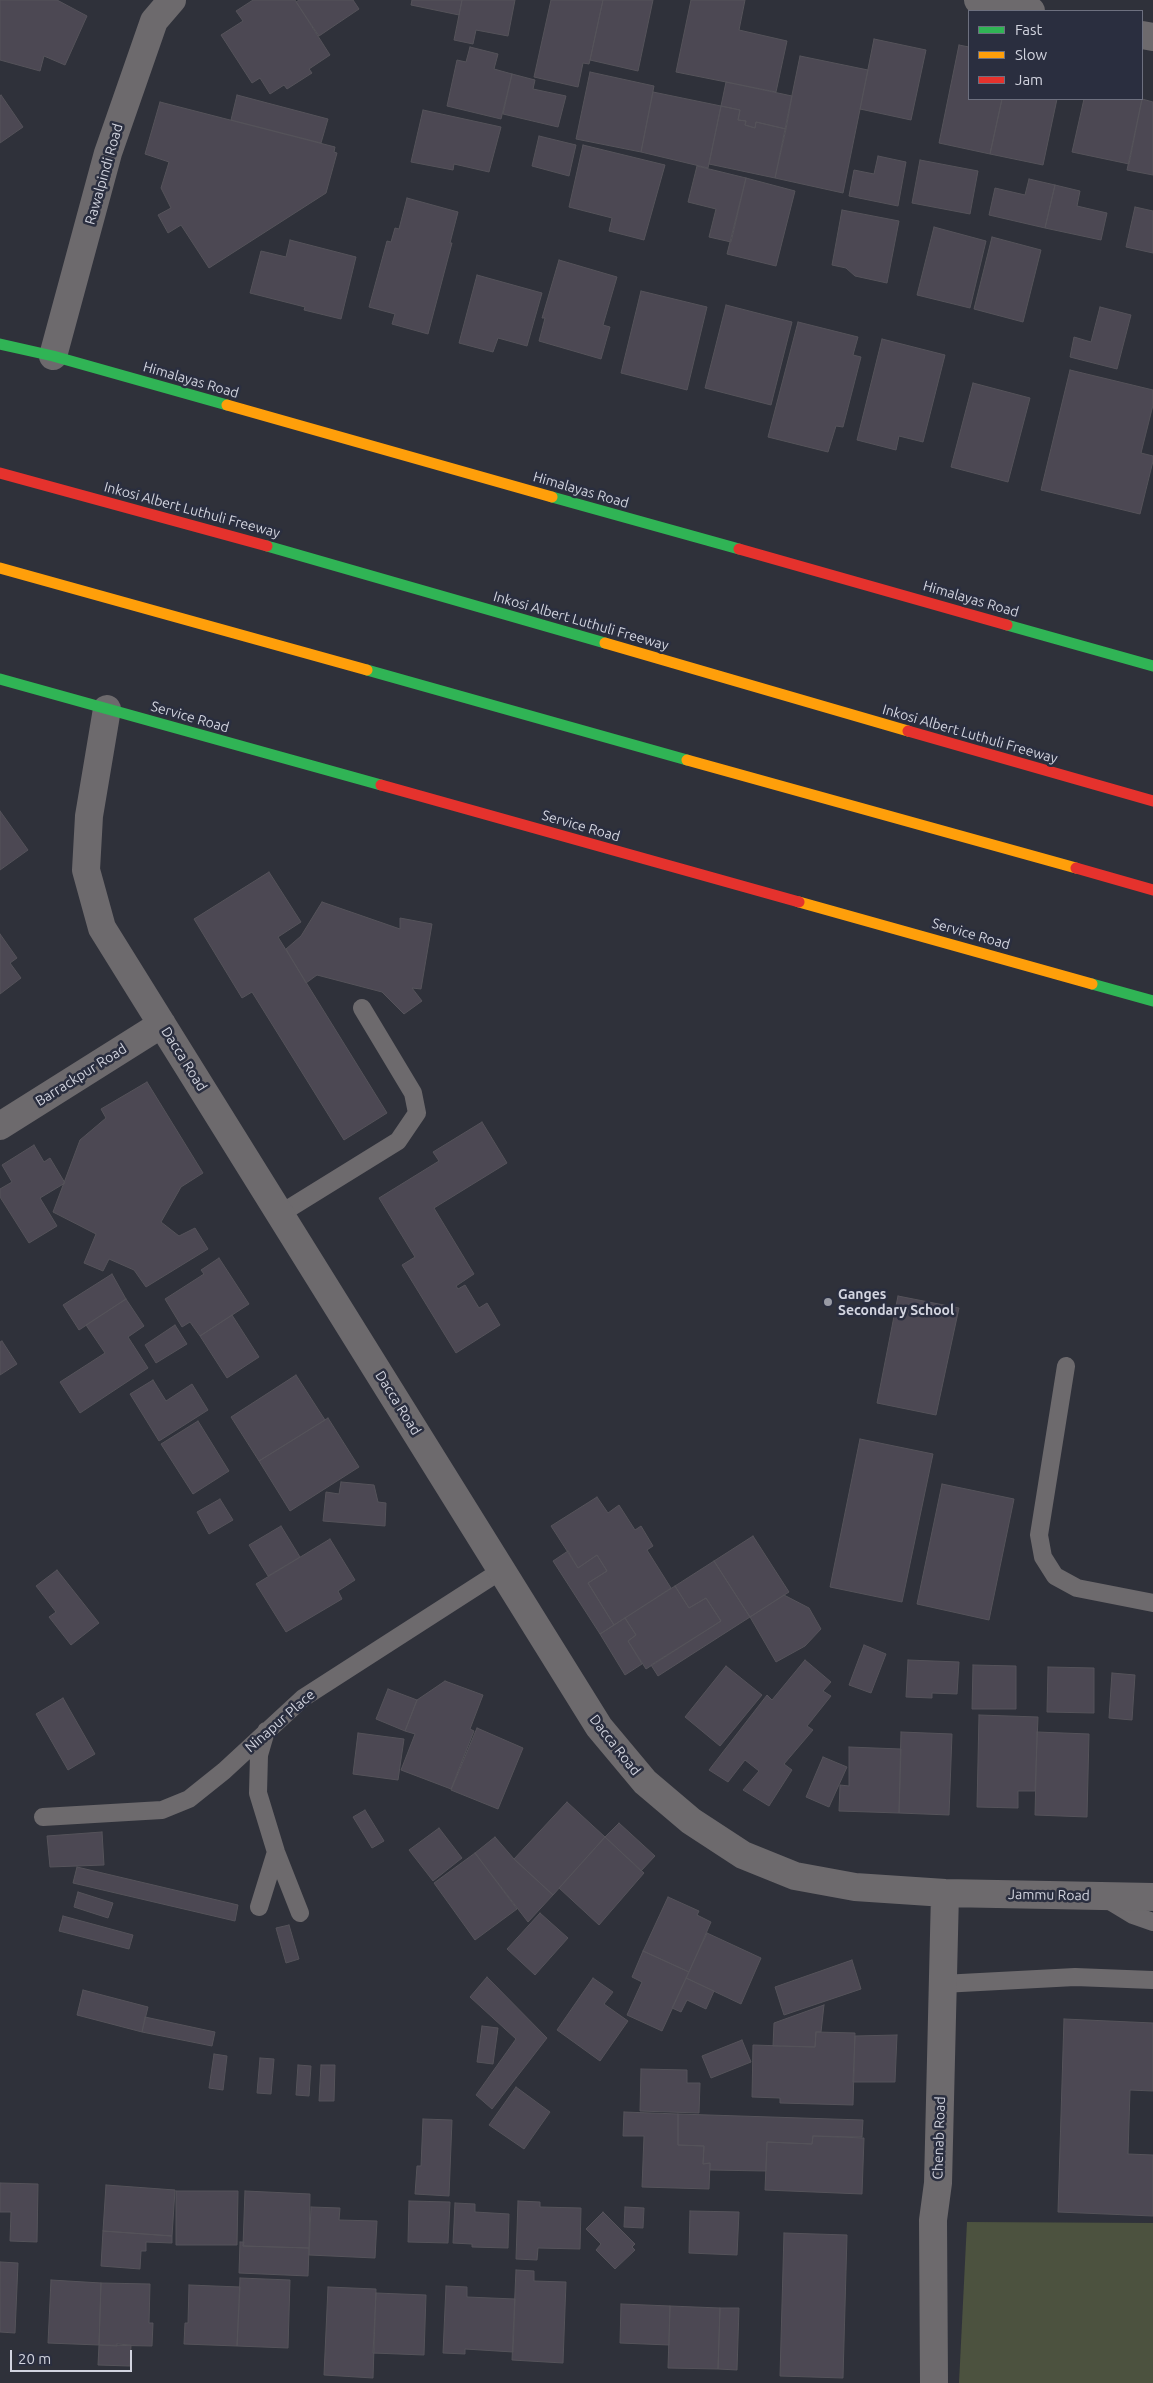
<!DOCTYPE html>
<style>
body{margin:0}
#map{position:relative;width:1153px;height:2383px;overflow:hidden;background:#2f313a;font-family:Ubuntu,sans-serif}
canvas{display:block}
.legend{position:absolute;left:968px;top:10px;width:175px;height:90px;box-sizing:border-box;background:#2a2e3f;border:1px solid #6d707f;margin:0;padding:6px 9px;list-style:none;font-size:15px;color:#d2d4df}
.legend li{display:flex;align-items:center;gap:10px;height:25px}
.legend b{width:25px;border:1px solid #6d707f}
.scale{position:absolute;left:10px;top:2350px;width:122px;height:22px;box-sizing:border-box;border:2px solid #d2d4df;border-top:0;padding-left:6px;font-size:15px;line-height:18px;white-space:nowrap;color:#d2d4df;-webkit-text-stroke:4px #2a2e3f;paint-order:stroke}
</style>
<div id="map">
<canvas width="1153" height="2383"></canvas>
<ul class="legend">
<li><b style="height:6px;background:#30b455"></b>Fast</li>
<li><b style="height:6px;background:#ff9f0a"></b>Slow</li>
<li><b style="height:6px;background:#e5322d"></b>Jam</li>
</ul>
<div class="scale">20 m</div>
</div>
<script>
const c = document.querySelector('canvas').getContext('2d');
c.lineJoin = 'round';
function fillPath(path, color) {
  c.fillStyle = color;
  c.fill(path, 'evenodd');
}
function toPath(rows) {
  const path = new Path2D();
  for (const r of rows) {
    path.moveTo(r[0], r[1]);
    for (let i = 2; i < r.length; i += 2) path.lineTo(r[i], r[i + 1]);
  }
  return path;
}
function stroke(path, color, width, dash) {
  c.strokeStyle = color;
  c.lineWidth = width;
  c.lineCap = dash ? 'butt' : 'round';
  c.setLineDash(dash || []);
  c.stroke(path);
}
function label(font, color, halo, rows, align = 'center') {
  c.font = font + ' Ubuntu,sans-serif';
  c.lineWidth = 5;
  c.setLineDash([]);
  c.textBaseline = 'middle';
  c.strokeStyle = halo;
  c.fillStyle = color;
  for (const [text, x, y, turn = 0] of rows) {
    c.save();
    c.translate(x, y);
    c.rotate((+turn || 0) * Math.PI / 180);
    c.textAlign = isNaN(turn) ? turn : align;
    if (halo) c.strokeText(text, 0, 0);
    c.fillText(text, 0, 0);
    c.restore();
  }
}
fillPath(toPath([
 [967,2222,1153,2223,1153,2383,959,2383]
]), '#4c523f');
const building = toPath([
 [0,0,57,0,87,16,65,65,44,56,40,71,0,60,0,0],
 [253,0,295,0,330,55,309,69,312,73,287,89,284,85,270,94,260,78,252,83,221,35,243,21,236,11,253,0],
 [299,0,353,0,359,9,319,36,296,2,299,0],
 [412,0,462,0,459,15,411,5,412,0],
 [462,0,515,0,508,36,476,30,473,44,454,40,462,0],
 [551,0,603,0,590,60,589,64,583,63,578,87,534,77,551,0],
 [603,0,653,0,638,71,590,60,603,0],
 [691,0,745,0,739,30,787,41,776,92,676,72,691,0],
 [874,39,926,50,911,120,860,109,874,39],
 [959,45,969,47,969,99,1002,99,990,154,939,143,959,45],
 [470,47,498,54,494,69,512,74,501,119,447,106,457,60,466,62,470,47],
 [800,56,868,70,843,193,775,178,800,56],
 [590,72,654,86,641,152,576,139,590,72],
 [512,74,535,80,533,89,566,96,558,127,503,114,512,74],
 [726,82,792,96,786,129,756,122,755,128,745,125,746,121,738,120,740,110,721,106,726,82],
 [653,92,721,106,708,168,641,152,653,92],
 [1,95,23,127,0,143,0,96,1,95],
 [237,95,328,119,321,143,231,120,237,95],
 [1002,99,1057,99,1043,165,990,154,1002,99],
 [1084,99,1142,99,1129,164,1072,152,1084,99],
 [1142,99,1153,102,1153,175,1127,170,1142,99],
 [160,102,335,147,334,152,337,153,326,193,209,268,181,225,168,233,158,215,171,208,161,188,169,162,145,154,160,102],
 [721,106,740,110,738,120,746,121,745,125,755,128,756,122,786,129,775,178,709,164,721,106],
 [423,110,501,127,489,172,454,164,453,170,411,162,423,110],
 [539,136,576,145,569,176,532,166,539,136],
 [583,145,665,165,644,240,609,231,612,218,569,207,583,145],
 [878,156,906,162,898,206,849,196,854,170,874,174,878,156],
 [920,160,978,171,970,214,912,203,920,160],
 [697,166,746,178,731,242,709,237,716,209,688,202,697,166],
 [746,178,795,191,776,266,727,254,746,178],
 [1029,179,1055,185,1045,228,989,215,995,188,1025,195,1029,179],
 [1055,185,1080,191,1077,206,1107,213,1101,240,1045,228,1055,185],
 [407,198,458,212,450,243,452,243,428,334,392,324,395,314,369,307,387,241,391,242,395,228,399,229,407,198],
 [1135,207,1153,211,1153,253,1126,247,1135,207],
 [842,210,899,221,887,283,855,276,846,268,832,265,842,210],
 [934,227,986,241,970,308,917,295,934,227],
 [992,237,1041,250,1023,322,974,309,992,237],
 [290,240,356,257,341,319,304,310,305,307,250,293,261,251,286,257,290,240],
 [559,260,617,277,603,325,610,327,601,359,539,341,545,318,542,318,559,260],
 [477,275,542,293,527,346,498,338,493,352,459,343,477,275],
 [641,291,707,307,687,390,621,373,641,291],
 [726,305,792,322,771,405,705,388,726,305],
 [1100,307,1131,315,1117,369,1070,357,1074,337,1091,342,1100,307],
 [798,322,858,337,853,355,861,357,843,427,836,426,828,452,768,437,798,322],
 [882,339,945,355,923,442,899,436,896,450,857,440,882,339],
 [1070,370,1153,390,1153,405,1141,453,1153,456,1153,461,1140,514,1041,490,1070,370],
 [973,383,1030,398,1008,482,951,467,973,383],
 [0,811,28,850,0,870,0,811],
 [269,872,301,922,278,937,387,1113,344,1140,252,992,242,998,194,919,269,872],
 [322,902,400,929,400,918,432,924,421,989,412,988,422,1001,404,1014,382,992,317,975,306,983,286,949,301,936,322,902],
 [0,934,17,958,10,963,21,978,0,994,0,934],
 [147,1082,203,1173,181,1187,161,1222,179,1236,195,1228,208,1249,146,1287,134,1270,109,1259,103,1271,84,1263,96,1234,53,1212,80,1140,106,1118,101,1109,147,1082],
 [482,1122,507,1163,434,1208,474,1274,456,1286,458,1289,465,1285,479,1308,487,1303,500,1325,456,1353,402,1265,415,1257,379,1198,439,1161,433,1152,482,1122],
 [34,1145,44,1162,50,1158,65,1183,40,1198,57,1226,29,1243,0,1197,0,1189,12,1182,2,1165,34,1145],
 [219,1258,249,1304,200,1336,190,1322,182,1327,165,1299,204,1274,201,1270,219,1258],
 [112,1274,126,1299,79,1330,63,1305,112,1274],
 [898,1296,959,1308,936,1415,877,1403,898,1296],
 [126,1299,144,1326,128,1337,148,1368,80,1413,60,1382,105,1353,86,1325,126,1299],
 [232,1315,259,1357,227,1378,200,1336,232,1315],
 [175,1325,187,1344,156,1363,145,1345,175,1325],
 [2,1341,17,1364,0,1375,0,1342,2,1341],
 [296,1375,325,1420,259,1461,231,1417,296,1375],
 [153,1380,166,1401,192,1384,208,1410,159,1441,130,1394,153,1380],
 [328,1418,359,1467,290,1511,259,1461,328,1418],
 [198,1421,229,1471,193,1494,161,1444,198,1421],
 [860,1439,933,1454,902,1602,830,1587,860,1439],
 [341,1482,374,1485,378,1502,386,1503,385,1526,323,1521,326,1492,339,1494,341,1482],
 [942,1484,1014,1499,989,1620,917,1604,942,1484],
 [597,1497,608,1513,619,1505,635,1530,641,1526,653,1546,647,1550,671,1588,614,1625,588,1583,607,1571,597,1555,578,1568,551,1526,597,1497],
 [220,1499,233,1520,209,1534,197,1512,220,1499],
 [281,1526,300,1557,268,1576,249,1545,281,1526],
 [753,1536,789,1592,750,1617,714,1561,753,1536],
 [330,1539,355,1580,338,1591,342,1599,286,1632,256,1584,330,1539],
 [568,1551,578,1568,597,1555,607,1571,588,1583,614,1625,600,1634,553,1561,568,1551],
 [714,1561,750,1617,658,1676,651,1665,721,1621,706,1598,689,1608,675,1586,714,1561],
 [57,1570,99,1623,71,1645,49,1617,56,1612,36,1586,57,1570],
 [675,1586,689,1608,706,1598,721,1621,646,1669,628,1641,636,1635,625,1618,675,1586],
 [784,1595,809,1608,821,1629,805,1646,776,1662,750,1617,784,1595],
 [625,1618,636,1635,628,1641,642,1664,625,1675,600,1634,625,1618],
 [864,1645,886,1654,871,1693,849,1685,864,1645],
 [805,1660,831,1682,823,1691,831,1696,807,1726,813,1730,784,1764,792,1770,769,1806,743,1790,759,1771,745,1760,728,1782,709,1770,767,1695,772,1700,805,1660],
 [908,1660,959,1662,957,1694,932,1693,932,1698,906,1697,908,1660],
 [973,1665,1016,1666,1016,1709,972,1709,973,1665],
 [726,1666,762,1695,720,1746,685,1717,726,1666],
 [1048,1667,1094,1668,1094,1713,1047,1712,1048,1667],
 [1112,1673,1135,1675,1132,1720,1109,1718,1112,1673],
 [445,1681,483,1695,470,1729,474,1731,451,1789,401,1770,415,1734,405,1731,417,1700,445,1681],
 [388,1689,417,1700,405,1731,376,1719,388,1689],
 [63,1698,95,1754,68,1770,36,1714,63,1698],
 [979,1715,1038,1717,1035,1791,1018,1791,1018,1808,977,1807,979,1715],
 [477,1728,523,1748,498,1809,451,1790,477,1728],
 [901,1732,952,1734,949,1815,899,1813,901,1732],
 [1037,1732,1089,1734,1087,1817,1035,1815,1037,1732],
 [358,1733,404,1739,398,1780,353,1774,358,1733],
 [849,1747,901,1749,899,1813,839,1811,840,1785,849,1786,849,1747],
 [823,1757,847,1767,829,1807,806,1797,823,1757],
 [567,1802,605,1837,553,1895,514,1859,567,1802],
 [365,1810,384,1841,372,1848,353,1817,365,1810],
 [619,1823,655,1856,641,1871,605,1837,619,1823],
 [439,1828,462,1858,433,1881,409,1850,439,1828],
 [102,1832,104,1865,50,1867,47,1836,102,1832],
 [495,1837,514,1859,553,1895,528,1922,475,1853,495,1837],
 [605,1837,644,1873,599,1925,559,1888,605,1837],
 [475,1853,517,1909,475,1940,434,1883,475,1853],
 [77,1867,238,1905,235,1921,73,1883,77,1867],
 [78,1892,113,1903,108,1918,74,1907,78,1892],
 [668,1897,699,1911,697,1915,711,1922,689,1972,643,1951,668,1897],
 [540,1913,568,1938,535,1975,507,1949,540,1913],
 [63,1916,133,1935,129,1949,59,1931,63,1916],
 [289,1925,299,1959,286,1963,276,1928,289,1925],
 [707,1933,761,1958,741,2004,686,1978,707,1933],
 [643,1951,689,1972,662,2031,627,2015,642,1982,632,1977,643,1951],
 [852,1960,861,1989,784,2015,775,1987,852,1960],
 [487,1977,547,2038,492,2109,476,2095,516,2039,470,1997,487,1977],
 [593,1978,613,1992,604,2004,628,2021,600,2061,557,2030,593,1978],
 [686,1978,714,1991,706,2009,687,2000,681,2012,672,2008,686,1978],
 [83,1990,148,2007,142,2032,77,2015,83,1990],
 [824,2005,821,2032,816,2032,815,2047,773,2046,774,2023,824,2005],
 [145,2017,215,2032,212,2046,142,2032,145,2017],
 [1064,2019,1153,2023,1153,2091,1130,2090,1128,2154,1153,2155,1153,2216,1058,2212,1064,2019],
 [482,2026,498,2028,493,2064,477,2062,482,2026],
 [816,2032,855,2033,853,2105,780,2103,780,2098,752,2097,753,2045,815,2047,816,2032],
 [897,2035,895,2082,853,2082,855,2036,897,2035],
 [742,2040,751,2062,711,2078,702,2056,742,2040],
 [214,2054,227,2056,223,2090,209,2088,214,2054],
 [260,2058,274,2059,271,2094,257,2093,260,2058],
 [298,2065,311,2066,309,2096,296,2095,298,2065],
 [321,2065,335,2065,334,2101,319,2101,321,2065],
 [641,2069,687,2070,687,2083,700,2083,699,2113,640,2111,641,2069],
 [516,2087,550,2112,524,2149,489,2125,516,2087],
 [624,2112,678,2114,678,2145,704,2146,703,2164,710,2163,709,2189,642,2187,644,2136,623,2136,624,2112],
 [678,2114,863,2120,862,2137,813,2136,812,2144,767,2142,766,2171,710,2170,710,2163,703,2164,704,2146,678,2145,678,2114],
 [423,2119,452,2120,449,2196,415,2194,417,2166,421,2166,423,2119],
 [813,2136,864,2138,862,2194,765,2190,767,2142,812,2144,813,2136],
 [0,2183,38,2184,37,2242,10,2241,11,2212,0,2212,0,2183],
 [106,2185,175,2190,172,2236,103,2231,106,2185],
 [176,2191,238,2191,237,2245,176,2245,176,2191],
 [245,2191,310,2194,309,2248,243,2246,245,2191],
 [409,2201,450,2202,448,2243,408,2242,409,2201],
 [518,2201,540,2202,540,2207,581,2208,580,2249,538,2248,537,2260,516,2259,518,2201],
 [455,2203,475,2204,475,2212,509,2214,508,2248,472,2247,472,2244,453,2243,455,2203],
 [311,2207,340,2208,339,2220,377,2221,375,2258,309,2255,311,2207],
 [625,2207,644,2208,643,2228,624,2227,625,2207],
 [690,2211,739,2212,737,2255,689,2253,690,2211],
 [603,2212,635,2244,632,2247,635,2250,615,2269,596,2250,601,2244,586,2229,603,2212],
 [103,2231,172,2236,172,2243,146,2242,146,2251,141,2251,140,2269,101,2266,103,2231],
 [784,2233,847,2235,843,2378,780,2376,784,2233],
 [240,2242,244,2242,243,2246,309,2248,308,2276,239,2273,240,2242],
 [0,2262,18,2263,15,2333,0,2332,0,2262],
 [516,2270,534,2271,534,2281,566,2282,563,2363,512,2360,516,2270],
 [240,2278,290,2280,288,2348,237,2346,240,2278],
 [51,2280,101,2283,99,2345,48,2343,51,2280],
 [101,2283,150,2284,149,2323,153,2323,152,2346,99,2345,101,2283],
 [189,2285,240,2287,237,2346,184,2344,185,2323,188,2323,189,2285],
 [446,2286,467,2287,467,2297,515,2299,513,2352,465,2349,465,2354,443,2353,446,2286],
 [328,2287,376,2289,373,2378,324,2375,328,2287],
 [376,2293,426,2295,424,2355,373,2353,376,2293],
 [621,2304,670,2306,669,2345,620,2343,621,2304],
 [670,2306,720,2308,718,2369,668,2368,670,2306],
 [720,2308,739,2308,737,2370,718,2369,720,2308],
 [117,2344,131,2345,130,2366,98,2365,99,2345,117,2346,117,2344]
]);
fillPath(building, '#4c4853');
stroke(building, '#55535a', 1);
stroke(toPath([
 [280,1214,398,1141,417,1113,413,1093,362,1008],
 [1066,1366,1039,1535,1043,1557,1055,1576,1077,1588,1153,1603],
 [266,1731,259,1755,258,1793,276,1852,300,1913],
 [43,1817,162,1810,189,1799,224,1771,303,1698,502,1570],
 [1105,1898,1133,1915,1153,1922],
 [259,1907,276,1852],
 [942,1984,1075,1977,1153,1980]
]), '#6d6a6d', 18);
stroke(toPath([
 [978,0,1031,11],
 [1142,35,1153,37],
 [53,356,108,153,154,21,172,0],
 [107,709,89,816,86,870,102,928,599,1727,645,1782,691,1821,743,1855,795,1876,855,1887,945,1893,1153,1897],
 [0,1126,162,1024],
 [934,2383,933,2220,938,2183,945,1893]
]), '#6d6a6d', 28);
stroke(toPath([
 [0,344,53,356,227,405],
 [552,497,739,549],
 [267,546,605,643],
 [1007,625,1153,666],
 [367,670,687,760],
 [0,679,381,785],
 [1092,984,1153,1001]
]), '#30b455', 11);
stroke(toPath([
 [227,405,552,497],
 [0,568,367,670],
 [605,643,908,731],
 [687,760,1076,868],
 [799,902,1092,984]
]), '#ff9f0a', 11);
stroke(toPath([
 [0,473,267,546],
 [739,549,1007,625],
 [908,731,1153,801],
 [381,785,799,902],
 [1076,868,1153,890]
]), '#e5322d', 11);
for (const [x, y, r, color] of [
 [828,1302,5,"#999ba5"]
]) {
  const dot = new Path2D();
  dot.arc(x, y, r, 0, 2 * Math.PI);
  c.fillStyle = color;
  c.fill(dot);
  stroke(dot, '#2a2e3f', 2);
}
label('14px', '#d2d4df', '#2a2e3f', [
 ["Rawalpindi Road",104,174,-74],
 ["Himalayas Road",191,380,16],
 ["Himalayas Road",581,490,16],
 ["Inkosi Albert Luthuli Freeway",192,510,15],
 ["Himalayas Road",971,599,16],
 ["Inkosi Albert Luthuli Freeway",581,621,16],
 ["Service Road",190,717,16],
 ["Inkosi Albert Luthuli Freeway",970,734,16],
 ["Service Road",581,826,16],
 ["Service Road",971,934,16],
 ["Dacca Road",184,1059,58],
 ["Barrackpur Road",81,1075,-32],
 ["Dacca Road",398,1403,58],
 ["Ninapur Place",280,1721,-41],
 ["Dacca Road",615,1745,52],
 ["Jammu Road",1049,1895,1],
 ["Chenab Road",939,2138,-88]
]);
label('bold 14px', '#d2d4df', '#2a2e3f', [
 ["Ganges",838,1294],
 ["Secondary School",838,1310]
], 'left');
</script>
